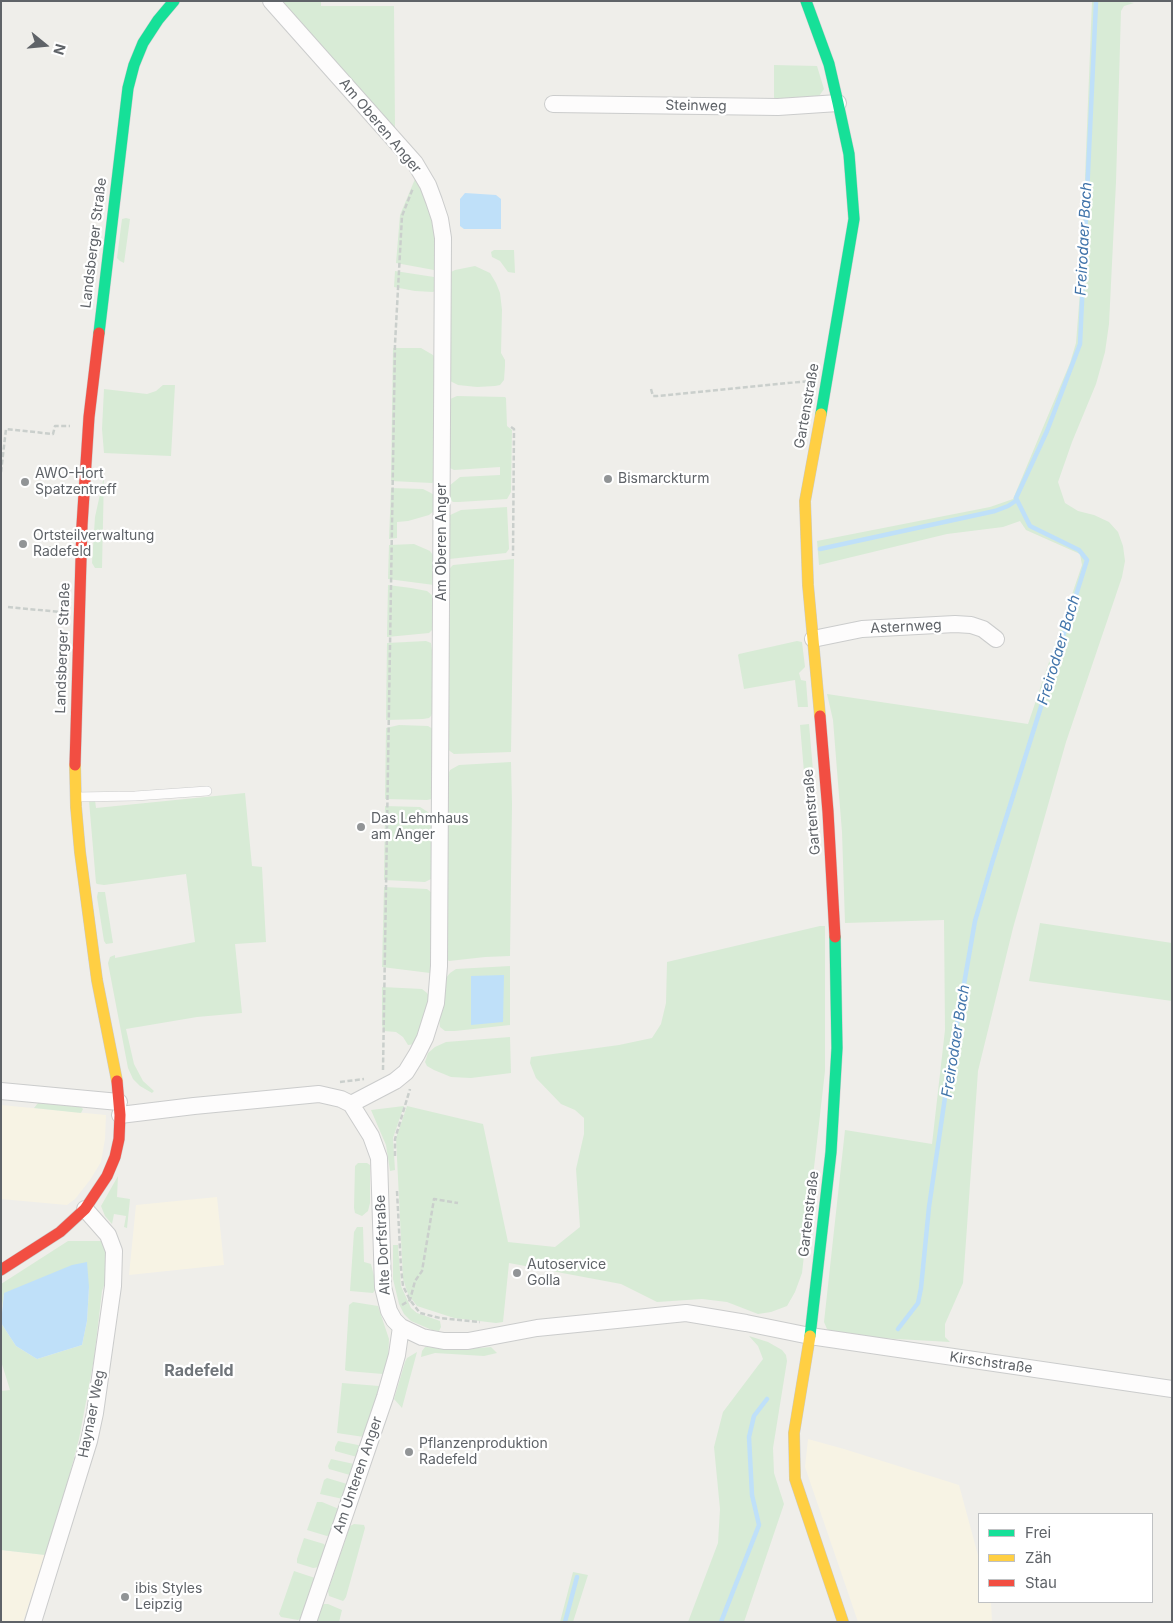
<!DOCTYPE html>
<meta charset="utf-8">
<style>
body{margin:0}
#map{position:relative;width:1173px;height:1623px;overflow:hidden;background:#efeeea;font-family:Inter,sans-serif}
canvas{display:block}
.frame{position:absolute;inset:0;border:2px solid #5f6368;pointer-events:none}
.legend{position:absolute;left:978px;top:1513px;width:175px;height:90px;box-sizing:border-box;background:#fff;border:1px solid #bfc1c3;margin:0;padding:6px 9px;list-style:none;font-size:15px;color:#5f6368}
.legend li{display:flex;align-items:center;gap:10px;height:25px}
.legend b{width:25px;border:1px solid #bfc1c3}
.north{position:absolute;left:20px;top:20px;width:50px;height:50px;-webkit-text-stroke:4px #fff;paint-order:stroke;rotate:107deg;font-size:14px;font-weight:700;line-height:20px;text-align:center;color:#5f6368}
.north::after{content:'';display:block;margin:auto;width:18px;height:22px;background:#5f6368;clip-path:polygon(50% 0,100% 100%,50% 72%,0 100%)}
</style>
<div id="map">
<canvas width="1173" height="1623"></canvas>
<div class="frame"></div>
<ul class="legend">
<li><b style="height:6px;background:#16e098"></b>Frei</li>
<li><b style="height:6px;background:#ffcf43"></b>Zäh</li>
<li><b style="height:6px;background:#f24e42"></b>Stau</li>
</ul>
<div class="north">N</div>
</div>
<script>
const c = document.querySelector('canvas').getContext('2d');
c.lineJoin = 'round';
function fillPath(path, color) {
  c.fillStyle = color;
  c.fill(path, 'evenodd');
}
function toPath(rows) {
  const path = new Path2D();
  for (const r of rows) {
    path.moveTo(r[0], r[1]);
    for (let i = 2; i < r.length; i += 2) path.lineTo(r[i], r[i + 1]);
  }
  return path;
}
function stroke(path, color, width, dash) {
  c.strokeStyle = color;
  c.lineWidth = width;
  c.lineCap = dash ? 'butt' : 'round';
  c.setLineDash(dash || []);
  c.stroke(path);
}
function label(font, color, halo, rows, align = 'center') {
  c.font = font + ' Inter,sans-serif';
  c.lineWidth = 4.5;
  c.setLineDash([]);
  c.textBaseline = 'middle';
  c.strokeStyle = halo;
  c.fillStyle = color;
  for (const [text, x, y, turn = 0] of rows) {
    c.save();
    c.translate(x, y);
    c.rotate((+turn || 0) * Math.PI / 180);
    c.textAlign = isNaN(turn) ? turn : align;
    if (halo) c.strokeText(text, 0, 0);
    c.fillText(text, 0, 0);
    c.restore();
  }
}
fillPath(toPath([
 [1,1105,106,1115,105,1139,101,1162,90,1180,75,1199,67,1205,1,1199],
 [217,1197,224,1265,129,1275,136,1205],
 [808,1439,844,1449,959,1485,979,1559,979,1602,991,1602,992,1622,858,1622,805,1467],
 [1,1550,45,1555,23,1622,1,1622]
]), '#f7f3e4');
fillPath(toPath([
 [283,1,321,1,321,6,394,6,395,128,292,14],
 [1092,1,1122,1,1134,3,1124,6,1121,11,1116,182,1109,324,1105,352,1096,384,1072,442,1058,482,1065,503,1078,511,1094,515,1109,522,1118,532,1123,546,1125,561,1122,577,1066,742,1013,928,978,1071,963,1283,945,1324,945,1337,950,1342,879,1338,831,1332,827,1329,824,1322,845,1130,932,1144,945,1030,944,920,845,923,842,832,838,783,833,720,827,694,1028,724,1082,565,1080,554,1026,530,1020,521,1003,527,947,534,819,565,817,541,990,507,1013,499,1070,363,1076,343,1081,279],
 [774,65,817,66,824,89,817,99,774,102],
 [415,179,424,191,435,223,436,262,434,270,396,263,400,215],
 [126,218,130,219,124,263,120,261,117,258,122,219],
 [494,250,514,250,515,273,508,272,500,261,492,257,491,252],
 [475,266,490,273,496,283,500,293,502,310,501,353,505,360,505,366,504,380,500,385,495,386,477,387,458,385,450,381,447,278,451,272,455,270],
 [395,271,434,277,436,280,435,291,433,292,415,291,394,287],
 [393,348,421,348,433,355,435,358,434,482,432,483,391,481],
 [163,385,175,385,171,456,104,453,102,429,104,389,147,394,156,391],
 [457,396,505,397,506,398,507,426,512,430,511,492,507,499,459,502,453,502,448,498,449,486,460,477,500,475,500,467,454,470,448,467,448,400],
 [104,476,102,568,95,568,92,563,95,517],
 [391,488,423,489,431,493,435,496,434,511,429,515,408,521,397,522,397,538,389,539],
 [507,507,509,549,506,553,449,559,448,516,461,510],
 [414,544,430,551,435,558,434,585,388,579,389,545],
 [514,559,511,752,454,754,447,749,448,570,453,565],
 [388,585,411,588,427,591,433,596,435,600,433,629,429,633,387,637],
 [426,641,431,643,433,657,433,711,431,716,429,718,423,719,386,720,387,643],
 [797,641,802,642,805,667,799,673,801,680,806,681,808,707,798,707,795,680,744,689,738,655,739,654],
 [809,724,814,782,805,784,800,725],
 [399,725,428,726,433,729,432,799,427,800,385,799,386,728],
 [511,762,512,804,510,956,485,957,449,961,446,959,446,779,450,770,459,765],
 [245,793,252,866,262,867,266,942,235,944,242,1013,197,1017,126,1029,134,1064,143,1081,154,1091,152,1093,140,1086,133,1079,128,1068,108,963,110,957,115,955,115,958,195,942,186,874,104,885,97,884,96,883,89,801,95,800,96,808],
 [385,806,420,807,431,814,434,821,433,876,431,879,425,882,384,880],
 [384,887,427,889,431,892,432,895,432,971,430,973,382,967],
 [98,892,105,892,113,943,106,944,104,941,97,897],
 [1040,923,1172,943,1172,1001,1029,981],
 [820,926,825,926,825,1071,802,1273,795,1292,787,1306,771,1312,758,1314,727,1302,702,1299,657,1302,621,1284,509,1263,503,1322,496,1323,454,1318,417,1306,408,1294,403,1279,396,1138,407,1106,483,1124,508,1242,555,1247,580,1227,576,1169,584,1134,584,1118,575,1110,561,1104,536,1078,530,1063,531,1057,619,1045,652,1038,661,1024,666,1003,667,962],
 [510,966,510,1025,455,1031,445,1031,440,1027,439,1019,445,979,450,973,456,969],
 [382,987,422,989,427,993,430,998,416,1044,408,1045,403,1037,396,1032,384,1031,382,1025],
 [510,1037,511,1073,471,1078,451,1077,434,1070,427,1066,425,1062,428,1053,435,1047,446,1042],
 [38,1103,81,1107,83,1109,81,1113,34,1108],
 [404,1106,393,1138,395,1170,390,1171,386,1145,371,1110],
 [358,1163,367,1163,370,1165,370,1203,368,1211,362,1216,355,1213,354,1208,355,1166],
 [118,1176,117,1197,130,1199,127,1228,124,1227,126,1216,114,1214,112,1224,105,1216,101,1206],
 [357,1227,363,1227,364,1262,371,1264,376,1284,377,1287,373,1293,350,1291,354,1232],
 [68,1241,102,1241,106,1250,106,1280,102,1291,94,1359,79,1439,68,1481,45,1555,1,1550,1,1391,10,1390,1,1361,1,1323,16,1346,37,1359,82,1345,87,1321,89,1287,4,1293,1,1314,1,1284],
 [393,1245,398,1245,401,1286,411,1308,417,1313,440,1321,441,1327,439,1331,432,1330,411,1321,404,1314,399,1304,393,1279],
 [353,1302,378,1306,389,1339,388,1365,386,1372,383,1374,347,1371,345,1370,349,1305],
 [749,1336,768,1342,782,1350,786,1355,787,1361,773,1448,774,1473,784,1504,744,1622,688,1622,718,1543,720,1509,714,1447,723,1412,763,1359,758,1346],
 [425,1347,479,1348,491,1347,497,1353,484,1356,435,1353,421,1357,422,1351],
 [417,1352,407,1389,402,1408,394,1399,405,1362,407,1358],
 [342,1383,379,1386,380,1388,364,1437,337,1433],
 [338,1441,358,1445,362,1447,357,1457,335,1451,335,1447],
 [331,1459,354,1464,350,1475,329,1469,328,1466],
 [327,1478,347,1484,343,1499,320,1494,324,1480],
 [317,1502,322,1502,339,1509,330,1535,327,1536,307,1530],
 [354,1524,364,1525,365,1528,346,1597,344,1600,343,1601,329,1596,328,1591,350,1526],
 [304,1538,324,1544,326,1547,320,1567,313,1568,297,1563,297,1559],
 [294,1571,315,1578,302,1617,298,1620,281,1617,279,1614],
 [573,1572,588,1575,573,1622,560,1622],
 [324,1604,328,1604,342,1610,339,1622,316,1622,321,1606]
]), '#d8ebd6');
fillPath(toPath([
 [465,193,496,195,501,199,501,229,464,229,460,226,460,199],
 [504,975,503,1022,471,1025,471,976],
 [87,1262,89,1287,87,1321,82,1345,37,1359,16,1346,1,1323,4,1293,72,1265]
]), '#bfe0f9');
stroke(toPath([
 [820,549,995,511,1008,506,1017,500],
 [898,1329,918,1303,921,1288,929,1207,949,1070,975,921,992,863,1087,560,1079,550,1030,526,1016,498,1047,431,1080,344,1096,2],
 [565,1622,577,1577],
 [721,1622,759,1525,752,1495,749,1437,754,1416,767,1399]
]), '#bfe0f9', 4.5);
const lane = toPath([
 [76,797,135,796,207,791]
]);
const street = toPath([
 [271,1,415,163,428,185,434,201,440,219,443,238,439,966,436,1003,425,1038,417,1054,406,1072,395,1081,351,1104],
 [553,104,778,107,838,103],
 [813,639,862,629,955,624,971,625,983,629,996,639],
 [1,1091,119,1102],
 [120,1115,194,1106,319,1094,341,1099,351,1104,371,1136,379,1158,383,1287,389,1311,394,1320,401,1327,422,1337,444,1341,468,1341,537,1328,686,1313,746,1323,810,1336,1172,1389],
 [33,1622,89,1441,95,1413,113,1286,114,1251,108,1235,85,1209],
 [308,1622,385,1397,397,1355,401,1327]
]);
const fast = toPath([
 [806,1,829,64,838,103,849,154,854,219,821,414],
 [99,333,128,88,134,65,143,43,158,20,174,1],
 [810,1336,831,1152,837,1048,835,937]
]);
const slow = toPath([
 [820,716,808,585,805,501,821,414],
 [75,765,76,807,80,852,97,980,117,1081],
 [810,1336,794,1433,795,1479,843,1622]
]);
const jam = toPath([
 [820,716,828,812,835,937],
 [75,765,82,525,89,417,99,333],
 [1,1270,60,1232,85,1209,107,1176,115,1157,119,1139,120,1115,117,1081]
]);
stroke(lane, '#cbcccc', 10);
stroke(street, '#cbcccc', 18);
stroke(fast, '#cacacb', 12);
stroke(slow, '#cacacb', 12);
stroke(jam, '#cacacb', 12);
stroke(toPath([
 [651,389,653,396,657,396,809,381],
 [511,427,514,429,513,556],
 [1,472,6,429,53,434,55,426,70,426],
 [33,547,62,548],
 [8,607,60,612],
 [383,1070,395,344,402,216,413,188],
 [340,1082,364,1079],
 [395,1156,395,1139,410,1089],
 [397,1191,401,1268,403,1286,410,1300,420,1313,440,1318,480,1322],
 [402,1305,410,1300,415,1281,422,1271,434,1199,458,1203]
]), '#cacfcc', 2.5, [5, 2.5]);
stroke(lane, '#fdfcfc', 9);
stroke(street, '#fdfcfc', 16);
stroke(fast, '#16e098', 11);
stroke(slow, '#ffcf43', 11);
stroke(jam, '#f24e42', 11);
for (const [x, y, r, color] of [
 [608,479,5,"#919496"],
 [25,482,5,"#919496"],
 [23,544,5,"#919496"],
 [361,827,5,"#919496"],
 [517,1273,5,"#919496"],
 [409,1452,5,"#919496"],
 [125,1597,5,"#919496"]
]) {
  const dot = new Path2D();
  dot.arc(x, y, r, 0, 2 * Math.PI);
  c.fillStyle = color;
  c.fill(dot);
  stroke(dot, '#fff', 2);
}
label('14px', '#5f6368', '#fff', [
 ["Steinweg",696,106,1],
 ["Am Oberen Anger",380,126,50],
 ["Landsberger Straße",94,243,-83],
 ["Gartenstraße",807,406,-80],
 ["Am Oberen Anger",442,542,-90],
 ["Asternweg",906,627,-3],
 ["Landsberger Straße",63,648,-88],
 ["Gartenstraße",812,812,-95],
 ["Gartenstraße",809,1214,-83],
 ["Alte Dorfstraße",383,1245,-93],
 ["Kirschstraße",991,1363,8],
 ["Haynaer Weg",92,1414,-79],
 ["Am Unteren Anger",358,1475,-71]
]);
label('14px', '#5f6368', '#fff', [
 ["AWO-Hort",35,474],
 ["Spatzentreff",35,490],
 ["Bismarckturm",618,479],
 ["Ortsteilverwaltung",33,536],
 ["Radefeld",33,552],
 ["Das Lehmhaus",371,819],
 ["am Anger",371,835],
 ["Autoservice",527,1265],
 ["Golla",527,1281],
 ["Pflanzenproduktion",419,1444],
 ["Radefeld",419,1460],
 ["ibis Styles",135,1589],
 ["Leipzig",135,1605]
], 'left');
label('italic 15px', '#4174aa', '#fff', [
 ["Freirodaer Bach",1084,239,-87],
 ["Freirodaer Bach",1059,650,-73],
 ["Freirodaer Bach",956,1041,-81]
]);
label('bold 16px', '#70757a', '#fff', [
 ["Radefeld",199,1371]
]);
</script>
